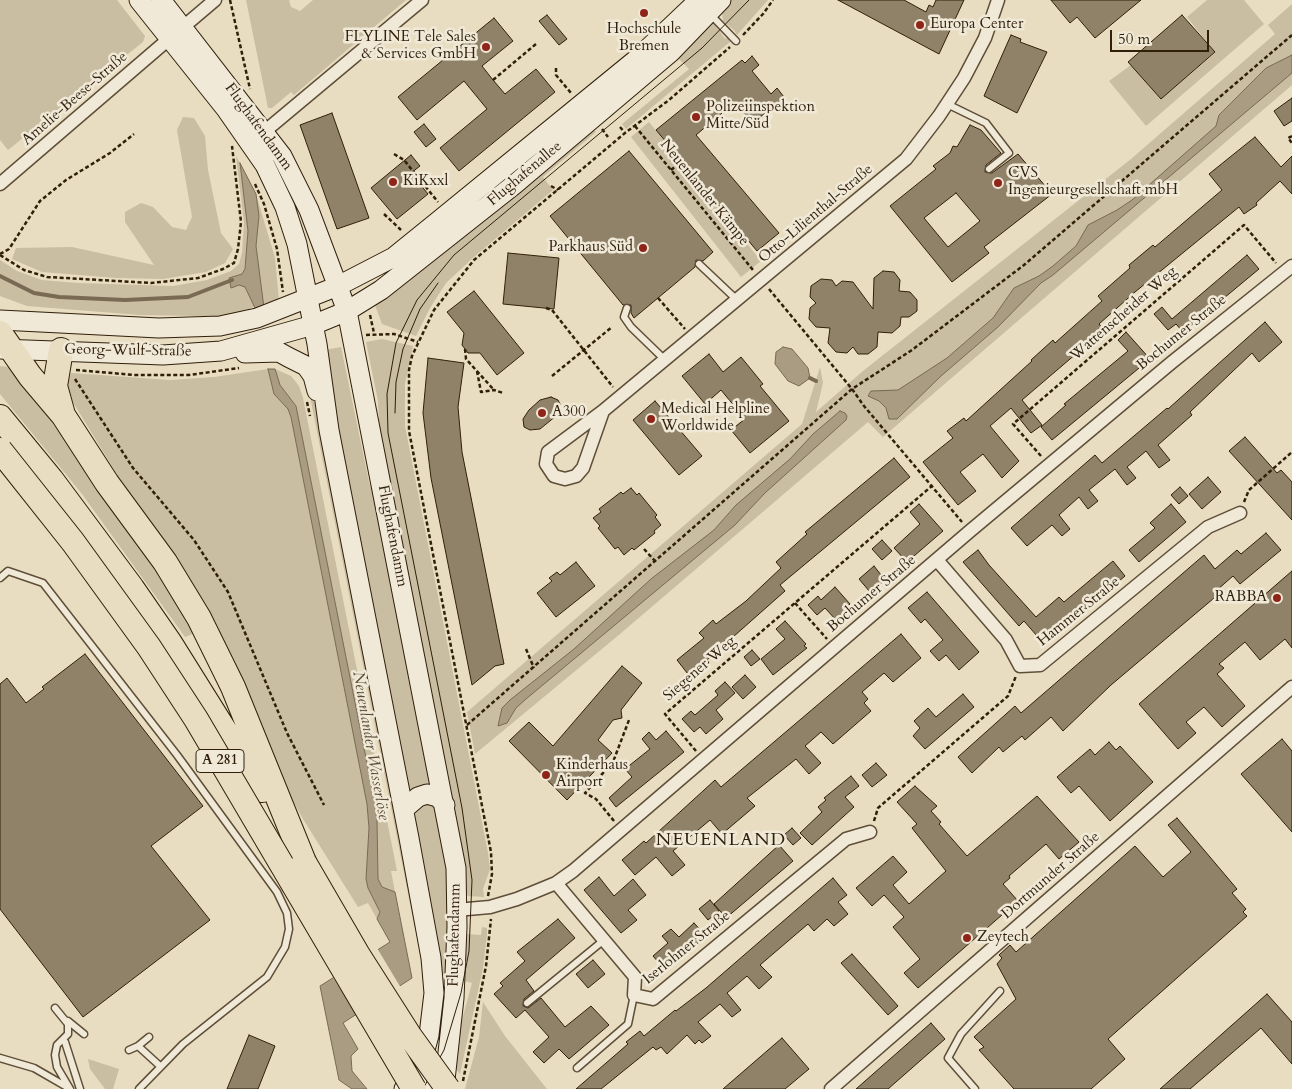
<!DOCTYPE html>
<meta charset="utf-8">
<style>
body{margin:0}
#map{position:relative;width:1292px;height:1089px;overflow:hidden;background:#e8ddc1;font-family:Cardo,serif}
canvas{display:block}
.scale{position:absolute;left:1110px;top:30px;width:99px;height:22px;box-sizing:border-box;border:2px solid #301f0a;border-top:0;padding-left:6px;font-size:15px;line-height:18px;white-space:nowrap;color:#301f0a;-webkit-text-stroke:4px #f0e9d7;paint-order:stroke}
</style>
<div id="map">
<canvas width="1292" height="1089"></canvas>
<div class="scale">50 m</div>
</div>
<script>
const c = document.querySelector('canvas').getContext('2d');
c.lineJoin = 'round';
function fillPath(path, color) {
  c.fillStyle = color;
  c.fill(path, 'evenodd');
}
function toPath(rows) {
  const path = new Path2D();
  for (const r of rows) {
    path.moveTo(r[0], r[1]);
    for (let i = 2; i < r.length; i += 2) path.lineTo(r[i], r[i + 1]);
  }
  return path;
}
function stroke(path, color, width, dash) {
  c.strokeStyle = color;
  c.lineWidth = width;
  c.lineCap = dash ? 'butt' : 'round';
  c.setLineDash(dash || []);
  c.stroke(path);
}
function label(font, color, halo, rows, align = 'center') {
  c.font = font + ' Cardo,serif';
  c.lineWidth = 5;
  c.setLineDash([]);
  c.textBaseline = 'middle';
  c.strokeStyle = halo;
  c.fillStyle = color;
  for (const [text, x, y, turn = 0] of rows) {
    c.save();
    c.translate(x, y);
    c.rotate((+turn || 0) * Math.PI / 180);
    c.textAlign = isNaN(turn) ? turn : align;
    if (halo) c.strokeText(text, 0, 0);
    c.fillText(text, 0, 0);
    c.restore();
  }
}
fillPath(toPath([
 [0,0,117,0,145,36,143,42,8,150,0,140],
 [246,0,289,0,291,7,300,11,313,0,406,0,294,95,291,92,272,108,268,108],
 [730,0,768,0,737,35,734,30,723,21,722,10],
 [1207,0,1244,0,1264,24,1146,126,1109,81,1131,65,1161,99,1215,53,1187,17],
 [1292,4,1292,85,883,437,868,422,620,634,475,754,467,712,802,424,820,367,823,383,816,412,863,371,1131,159,1275,34,1268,25],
 [710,23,714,23,725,39,727,37,731,41,626,129,622,124,689,69,676,56],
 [183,117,194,118,205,136,208,170,221,233,233,249,225,263,206,272,163,279,116,278,42,272,12,259,16,248,72,247,154,265,125,222,125,212,141,203,153,207,172,227,186,230,192,217,177,130],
 [649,122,761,261,741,277,631,137],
 [591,127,596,132,543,177,553,190,474,257,446,283,430,308,416,336,382,324,375,305],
 [236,156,240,163,248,231,245,269,242,274,229,278,245,286,249,291,255,307,250,308,251,311,216,319,197,316,139,315,27,306,0,296,0,260,17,271,42,280,78,283,173,286,207,280,231,271,239,264,242,253,244,223],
 [256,194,275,258,279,301,269,306,268,303,263,304,259,281,256,246,259,216],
 [382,339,413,346,405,384,405,426,488,853,490,869,483,889,484,897,468,896,463,888,380,442,378,401,366,342],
 [341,347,369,482,383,524,448,871,449,929,442,1041,438,1040,443,997,352,511,325,350],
 [0,366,19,368,52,422,168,581,195,633,185,637,82,494,0,394],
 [268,369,274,394,288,409,291,417,367,804,369,828,366,879,380,912,377,919,368,903,358,907,303,819,271,762,143,517,74,404,67,385,71,373,170,380,214,377],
 [275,369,291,376,299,386,303,398,397,871,391,871,395,892,382,887,378,879,377,820,373,793,296,406,280,385],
 [308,386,312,389,420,931,415,929],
 [482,927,487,928,487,934,483,968,460,1074,453,1065,455,1046,472,983,461,980,463,932,467,931,467,934,481,935],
 [483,1002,505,1036,547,1089,465,1089,479,1037],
 [88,1059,119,1069,113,1089,105,1089,90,1069]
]), '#c9bda2');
const water = toPath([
 [1292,55,1292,73,1053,275,1041,283,998,327,941,376,897,419,889,419,886,408,879,401,868,396,871,391,898,390,947,358,993,318,1014,288,1039,276,1053,266,1076,246,1088,225,1117,210,1132,200,1216,126,1219,115,1266,68,1292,55],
 [240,163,256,194,259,216,256,246,264,308,256,310,245,287,239,285,231,288,229,278,242,274,245,269,248,231,240,163],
 [783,347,792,349,808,368,810,378,799,386,788,381,775,364,776,352,783,347],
 [268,369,275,369,280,385,296,406,373,793,377,820,378,879,382,887,395,892,412,978,343,1023,358,1049,351,1056,352,1071,367,1089,352,1089,339,1080,320,986,390,942,377,919,380,912,368,888,366,879,369,828,367,804,291,417,288,409,274,394,268,369],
 [840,411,845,413,847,416,846,420,765,493,735,525,526,699,516,708,507,723,498,726,502,708,510,700,574,649,651,579,714,530,736,505,790,459,813,434,840,411]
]);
fillPath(water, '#a99c83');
stroke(water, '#796a53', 1);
fillPath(toPath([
 [377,948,401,988,358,1017,332,976]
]), '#e8ddc1');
stroke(toPath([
 [0,276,34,293,59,297,125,300,188,297,232,280],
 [810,378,816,381]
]), '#796a53', 4);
const building = toPath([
 [838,0,904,0,926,12,929,5,933,7,936,0,964,0,939,54,838,0],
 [1051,0,1141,0,1095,38,1077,17,1070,23,1051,0],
 [547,15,567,39,559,45,539,21,547,15],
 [1182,15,1215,52,1161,99,1128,62,1182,15],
 [494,18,513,41,482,66,493,80,505,94,536,69,555,92,459,171,440,148,487,109,464,81,417,120,398,97,494,18],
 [1011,35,1021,39,1020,42,1047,52,1017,113,984,96,1011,35],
 [752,56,759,65,752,71,771,94,777,88,784,97,753,123,735,102,696,135,779,233,757,251,656,130,742,60,745,63,752,56],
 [1292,98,1292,121,1284,126,1274,111,1292,98],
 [332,113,369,218,337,229,300,125,332,113],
 [424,124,436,139,426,147,414,132,424,124],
 [970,125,981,130,1001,153,986,165,985,172,992,173,1018,154,1052,194,984,247,989,253,952,282,890,206,936,169,933,166,950,153,953,146,957,147,970,125],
 [956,193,980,221,948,247,924,218,956,193],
 [1255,137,1281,167,1292,156,1292,194,1280,181,1256,203,1257,205,1244,214,1239,207,1135,292,1099,324,1104,330,1022,400,1042,425,1031,433,1011,408,990,426,1019,461,1002,478,983,454,960,472,976,491,958,505,923,462,953,438,947,431,964,418,966,421,1032,361,1031,360,1053,340,1055,343,1102,301,1098,296,1130,268,1129,265,1153,245,1155,247,1222,190,1209,174,1255,137],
 [629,151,713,252,703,261,696,260,695,267,634,318,631,313,631,305,623,305,550,216,629,151],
 [411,155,420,166,411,173,428,194,397,219,371,188,411,155],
 [508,253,559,258,554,309,503,304,508,253],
 [1247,255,1259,269,1183,332,1176,324,1168,330,1154,314,1162,307,1172,319,1247,255],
 [883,271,894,272,900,280,899,291,910,292,917,300,917,311,909,317,901,317,900,326,892,333,878,332,877,347,868,354,858,354,853,347,847,353,836,352,828,343,830,328,816,327,809,319,810,308,816,303,810,297,811,286,821,279,832,280,836,286,842,281,853,282,873,309,874,278,883,271],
 [474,291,524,353,497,375,480,353,468,353,462,345,464,333,447,312,474,291],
 [1265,322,1282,342,1259,362,1252,353,1190,412,1192,415,1158,445,1170,460,1159,468,1146,451,1127,467,1136,478,1127,485,1115,469,1089,490,1098,501,1088,509,1079,497,1059,515,1070,529,1062,536,1052,525,1027,546,1011,528,1095,455,1102,463,1167,408,1168,409,1265,322],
 [1126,332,1150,359,1052,440,1041,427,1066,405,1064,404,1128,351,1118,340,1126,332],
 [709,354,723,372,741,357,763,384,760,386,789,421,750,453,731,430,745,419,721,390,705,404,682,376,709,354],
 [428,358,464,363,458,407,462,452,504,664,495,666,472,685,431,478,423,413,428,358],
 [551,397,558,400,560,404,556,416,540,429,530,430,524,427,523,419,529,410,540,400,551,397],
 [655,401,702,456,679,475,633,420,655,401],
 [1245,437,1277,473,1281,470,1292,482,1292,520,1229,451,1245,437],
 [894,458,910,477,780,585,785,591,707,660,709,663,691,678,677,660,704,638,699,633,713,620,716,624,746,601,781,568,776,562,807,534,805,532,894,458],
 [1208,477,1221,492,1202,509,1189,494,1208,477],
 [1180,487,1188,496,1179,504,1171,495,1180,487],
 [631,488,637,495,639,493,657,515,655,517,661,525,654,531,655,533,634,550,632,548,624,555,618,547,615,549,598,528,600,526,593,518,601,512,599,509,621,492,623,494,631,488],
 [919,504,943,531,907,562,894,548,920,524,910,512,919,504],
 [1171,504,1186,522,1139,562,1129,550,1155,528,1150,523,1171,504],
 [1266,533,1281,550,1240,584,1233,576,1217,590,1220,593,1111,685,1063,731,1051,717,1025,740,1022,736,1003,752,999,747,972,773,958,757,1015,706,1021,713,1204,555,1215,569,1237,550,1241,554,1266,533],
 [882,540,892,551,882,560,872,549,882,540],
 [978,550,989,565,1036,617,1059,597,1064,602,1113,561,1125,576,1044,644,1024,621,1019,626,963,562,978,550],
 [576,562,595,586,556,617,537,593,552,581,549,578,557,572,560,575,576,562],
 [874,566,885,580,870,592,859,579,874,566],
 [1292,571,1292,648,1285,639,1260,660,1245,642,1219,664,1224,668,1217,674,1245,706,1222,727,1204,707,1186,722,1196,733,1178,749,1139,704,1292,571],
 [835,587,850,604,844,609,846,612,837,621,825,608,817,615,808,605,818,596,821,600,835,587],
 [927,592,979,652,959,670,946,655,939,661,930,651,943,640,925,619,921,623,908,608,927,592],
 [785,621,806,644,804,646,807,648,773,675,761,659,785,639,776,629,785,621],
 [901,634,921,658,893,682,884,673,862,692,868,699,864,703,871,711,833,744,821,732,805,746,821,763,809,774,796,759,747,798,755,806,722,834,710,820,673,851,685,865,672,876,656,857,635,875,622,860,644,841,646,843,715,780,721,787,901,634],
 [752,650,760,659,751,666,744,657,752,650],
 [85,654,203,806,151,846,210,920,83,1017,0,909,0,684,7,678,26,703,44,689,42,687,85,654],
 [622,666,642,683,621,710,622,718,613,720,598,740,612,753,567,800,509,741,529,722,553,746,622,666],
 [745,675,756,687,743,699,732,687,745,675],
 [725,682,735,693,716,710,723,719,706,734,700,727,694,732,682,719,691,711,695,715,718,695,715,691,725,682],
 [963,694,974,707,925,749,913,736,920,728,914,721,928,708,936,717,963,694],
 [666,731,684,752,616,807,609,798,632,777,625,769,650,749,642,739,649,732,656,740,666,731],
 [1282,739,1292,751,1292,832,1241,774,1282,739],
 [1109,742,1116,750,1120,746,1153,782,1110,821,1079,786,1071,793,1057,777,1090,749,1095,755,1109,742],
 [876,763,887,775,872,787,862,775,876,763],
 [851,776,859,786,845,797,854,807,812,845,800,833,822,812,818,807,826,800,824,798,851,776],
 [915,786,937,806,931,811,941,822,939,824,967,856,1037,796,1079,842,1059,859,1046,844,1009,876,1010,878,1003,884,1018,901,918,988,904,973,920,959,893,927,904,917,884,895,872,906,856,888,893,856,907,872,893,885,909,904,946,871,912,828,917,824,897,802,915,786],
 [1177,818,1237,889,1232,893,1246,909,1243,912,1247,916,1108,1039,1125,1059,1091,1089,1014,1089,979,1050,984,1047,974,1037,1016,999,997,964,1002,958,999,955,1010,945,1016,952,1135,846,1163,877,1191,852,1168,825,1177,818],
 [792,828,801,838,793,845,784,835,792,828],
 [779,845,793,861,726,918,714,904,779,845],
 [599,877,614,896,633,879,646,895,628,910,637,920,621,933,584,890,599,877],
 [833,878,847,895,838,902,848,914,834,926,827,919,814,931,808,924,760,965,772,977,759,989,747,976,727,993,741,1010,732,1017,720,1004,698,1022,711,1036,702,1043,699,1040,695,1044,687,1035,667,1054,661,1047,656,1050,653,1047,601,1089,576,1089,628,1044,626,1042,640,1031,644,1036,675,1010,676,1011,706,988,833,878],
 [710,900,719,911,708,920,699,909,710,900],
 [558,919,575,938,526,980,534,991,524,999,523,1006,528,1008,541,998,565,1027,591,1006,609,1025,569,1059,559,1049,544,1063,533,1052,549,1037,525,1010,516,1018,494,994,503,986,500,983,525,961,517,952,558,919],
 [694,923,706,936,666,971,653,956,668,943,662,936,671,929,679,937,694,923],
 [852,954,898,1006,888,1015,841,963,852,954],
 [593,960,605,974,588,988,576,974,593,960],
 [1267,994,1292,1022,1292,1064,1261,1028,1190,1089,1160,1089,1267,994],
 [931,1023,945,1039,888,1089,856,1089,931,1023],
 [249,1035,275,1046,258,1089,227,1089,249,1035],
 [782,1038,809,1069,785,1089,723,1089,782,1038]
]);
fillPath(building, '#908269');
stroke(building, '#301f0a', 1);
const lane = toPath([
 [711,15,736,41],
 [947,104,986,123,1009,153,989,169],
 [699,264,736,299],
 [627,308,624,317,631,327,664,359],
 [0,578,8,571,43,583,177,755,277,892,287,913,289,929,285,947,267,977,183,1044,139,1089],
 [527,1003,604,940],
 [55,1008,68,1024,68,1034,57,1045,55,1055,57,1067,70,1089],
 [68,1021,84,1034],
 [149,1037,138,1046,160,1066],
 [65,1042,80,1089],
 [129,1050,138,1046],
 [0,1058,34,1068,67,1087],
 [577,1068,628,1024,634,995],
 [975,1089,948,1058,961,1034,1000,991]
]);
const street = toPath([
 [182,28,215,0],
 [264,132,422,0],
 [0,184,170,38],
 [603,411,583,468,576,476,565,479,554,476,546,464,548,452,603,411,906,159,939,116,964,78,985,38,998,0],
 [937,560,1006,640,1020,666,1040,665,1208,527,1240,513],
 [556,883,635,977,634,995,653,999,846,839,870,832],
 [456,910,490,907,517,899,556,883,573,871,970,531,1171,363,1292,266],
 [831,1089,1292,687]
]);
const secondary = toPath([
 [139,0,226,109,265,165,285,207,297,244,317,344,329,430,409,838,431,958,434,993,429,1035,422,1061,404,1089],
 [161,0,282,156,309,210,347,311,456,868,457,927,454,998,444,1089],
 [0,320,159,328,220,326,257,318,338,286,394,257,436,223,638,58,699,0],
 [0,349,163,355,221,351,313,325,347,311,381,290,515,184,671,52,721,0],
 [245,353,279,352,288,357,306,366,313,376,317,391],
 [404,809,418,797,427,794,438,797,445,805],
 [418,1068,432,1089]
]);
const highway = toPath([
 [0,333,30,376,63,415,107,483,165,562,199,618,233,687,304,862],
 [61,350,55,386,62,411],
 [0,417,51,479,132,588,170,643,262,790]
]);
stroke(lane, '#5e4e38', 9);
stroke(street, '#5e4e38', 15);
stroke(secondary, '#301f0a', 21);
stroke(highway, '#301f0a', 26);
stroke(toPath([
 [230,0,250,89],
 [743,35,763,14,773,0],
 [556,68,556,75,571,93],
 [493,80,536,44],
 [635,126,753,270],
 [620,127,625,133],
 [602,129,608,137],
 [1292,136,1288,138,1292,143],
 [394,154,404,160,438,202],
 [671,170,683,160],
 [255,184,264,204,277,249,283,292],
 [551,186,558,190],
 [384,214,401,230],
 [0,254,9,249,40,201,66,180,110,153,134,134],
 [0,255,24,270,47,277,151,283,198,278,223,269,234,263,238,249,241,222,232,146],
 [769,289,852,389,864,406,962,522],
 [658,298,685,329],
 [546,308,552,310,613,387],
 [370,315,374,333],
 [366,335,394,334,418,342],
 [465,349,466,359,494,390],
 [76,370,135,375,189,375,239,368],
 [477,371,481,392,494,390,503,393],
 [552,376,612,327],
 [75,379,133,468,194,540,228,592,287,733,324,805],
 [307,402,310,416],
 [1041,456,1013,424,1244,225,1276,263],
 [1244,502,1249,490,1292,452],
 [644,549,655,561],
 [795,603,827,639],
 [526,649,534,668],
 [467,725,852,389,912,350,1024,265,1292,35],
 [696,751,665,714,933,485],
 [614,821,596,799,585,793,613,762,629,720],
 [874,821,878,808,1008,696,1016,676],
 [488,896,492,874,491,852,409,431,409,370,412,356,434,310,474,260,625,133,669,100,730,47],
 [463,1081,486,966,491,919]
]), '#301f0a', 2.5, [4, 2.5]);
stroke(lane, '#f0e9d7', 6);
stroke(street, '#f0e9d7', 12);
stroke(secondary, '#f0e9d7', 19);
stroke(highway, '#e8ddc1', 24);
stroke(toPath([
 [395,413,396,382,403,349,420,309,438,283],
 [365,999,408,1044,444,1089],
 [423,1089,444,1050,461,993,469,951,472,880,462,808,388,433,387,394,396,343,417,300,454,255,702,48,749,0]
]), '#301f0a', 1);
const highwayBridge = toPath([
 [0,450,73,542,149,647,196,719,414,1089],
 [304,862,358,955,409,1035,448,1089]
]);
stroke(highwayBridge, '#301f0a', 26, []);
stroke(highwayBridge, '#e8ddc1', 24);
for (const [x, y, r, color] of [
 [644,13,5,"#8f2418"],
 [920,25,5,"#8f2418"],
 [486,47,5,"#8f2418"],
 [696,117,5,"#8f2418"],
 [393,182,5,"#8f2418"],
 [998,183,5,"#8f2418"],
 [643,248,5,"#8f2418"],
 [542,413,5,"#8f2418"],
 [651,419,5,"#8f2418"],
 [1277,598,5,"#8f2418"],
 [546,775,5,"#8f2418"],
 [967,938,5,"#8f2418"]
]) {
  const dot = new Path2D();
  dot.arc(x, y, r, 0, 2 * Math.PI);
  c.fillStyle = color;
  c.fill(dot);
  stroke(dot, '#f0e9d7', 2);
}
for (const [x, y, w] of [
 [220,761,48]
]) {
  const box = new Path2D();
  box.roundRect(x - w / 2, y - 11.5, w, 23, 4);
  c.fillStyle = '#f0e9d7';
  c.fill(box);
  stroke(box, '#301f0a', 1);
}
label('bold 14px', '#301f0a', null, [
 ["A 281",220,761]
]);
label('15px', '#301f0a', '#f0e9d7', [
 ["Europa Center",930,25],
 ["Hochschule",644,30,"center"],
 ["Bremen",644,47,"center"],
 ["FLYLINE Tele Sales",476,38,"right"],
 ["& Services GmbH",476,55,"right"],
 ["Polizeiinspektion",706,108],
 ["Mitte/Süd",706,125],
 ["CVS",1008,174],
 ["Ingenieurgesellschaft mbH",1008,191],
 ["KiKxxl",403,182],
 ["Parkhaus Süd",633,248,"right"],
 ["Medical Helpline",661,410],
 ["Worldwide",661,427],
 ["A300",552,413],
 ["RABBA",1267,598,"right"],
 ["Kinderhaus",556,766],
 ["Airport",556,783],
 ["Zeytech",977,938]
], 'left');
label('15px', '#301f0a', '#f0e9d7', [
 ["Amelie-Beese-Straße",75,99,-41],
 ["Flughafendamm",258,127,54],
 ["Flughafenallee",525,174,-40],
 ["Neuenlander Kämpe",704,193,51],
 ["Otto-Lilienthal-Straße",816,214,-40],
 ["Wattenscheider Weg",1124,314,-41],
 ["Bochumer Straße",1182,333,-39],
 ["Georg-Wulf-Straße",128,351,1],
 ["Flughafendamm",392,536,79],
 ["Bochumer Straße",872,594,-40],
 ["Hammer Straße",1079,612,-39],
 ["Siegener Weg",700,669,-41],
 ["Dortmunder Straße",1051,876,-41],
 ["Flughafendamm",455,935,-89],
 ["Iserlohner Straße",687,948,-39]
]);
label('italic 16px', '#5a4b34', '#f0e9d7', [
 ["Neuenlander Wasserlöse",370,746,80]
]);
c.letterSpacing = '1px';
label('18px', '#301f0a', '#f0e9d7', [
 ["NEUENLAND",721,841]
]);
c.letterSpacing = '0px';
</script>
